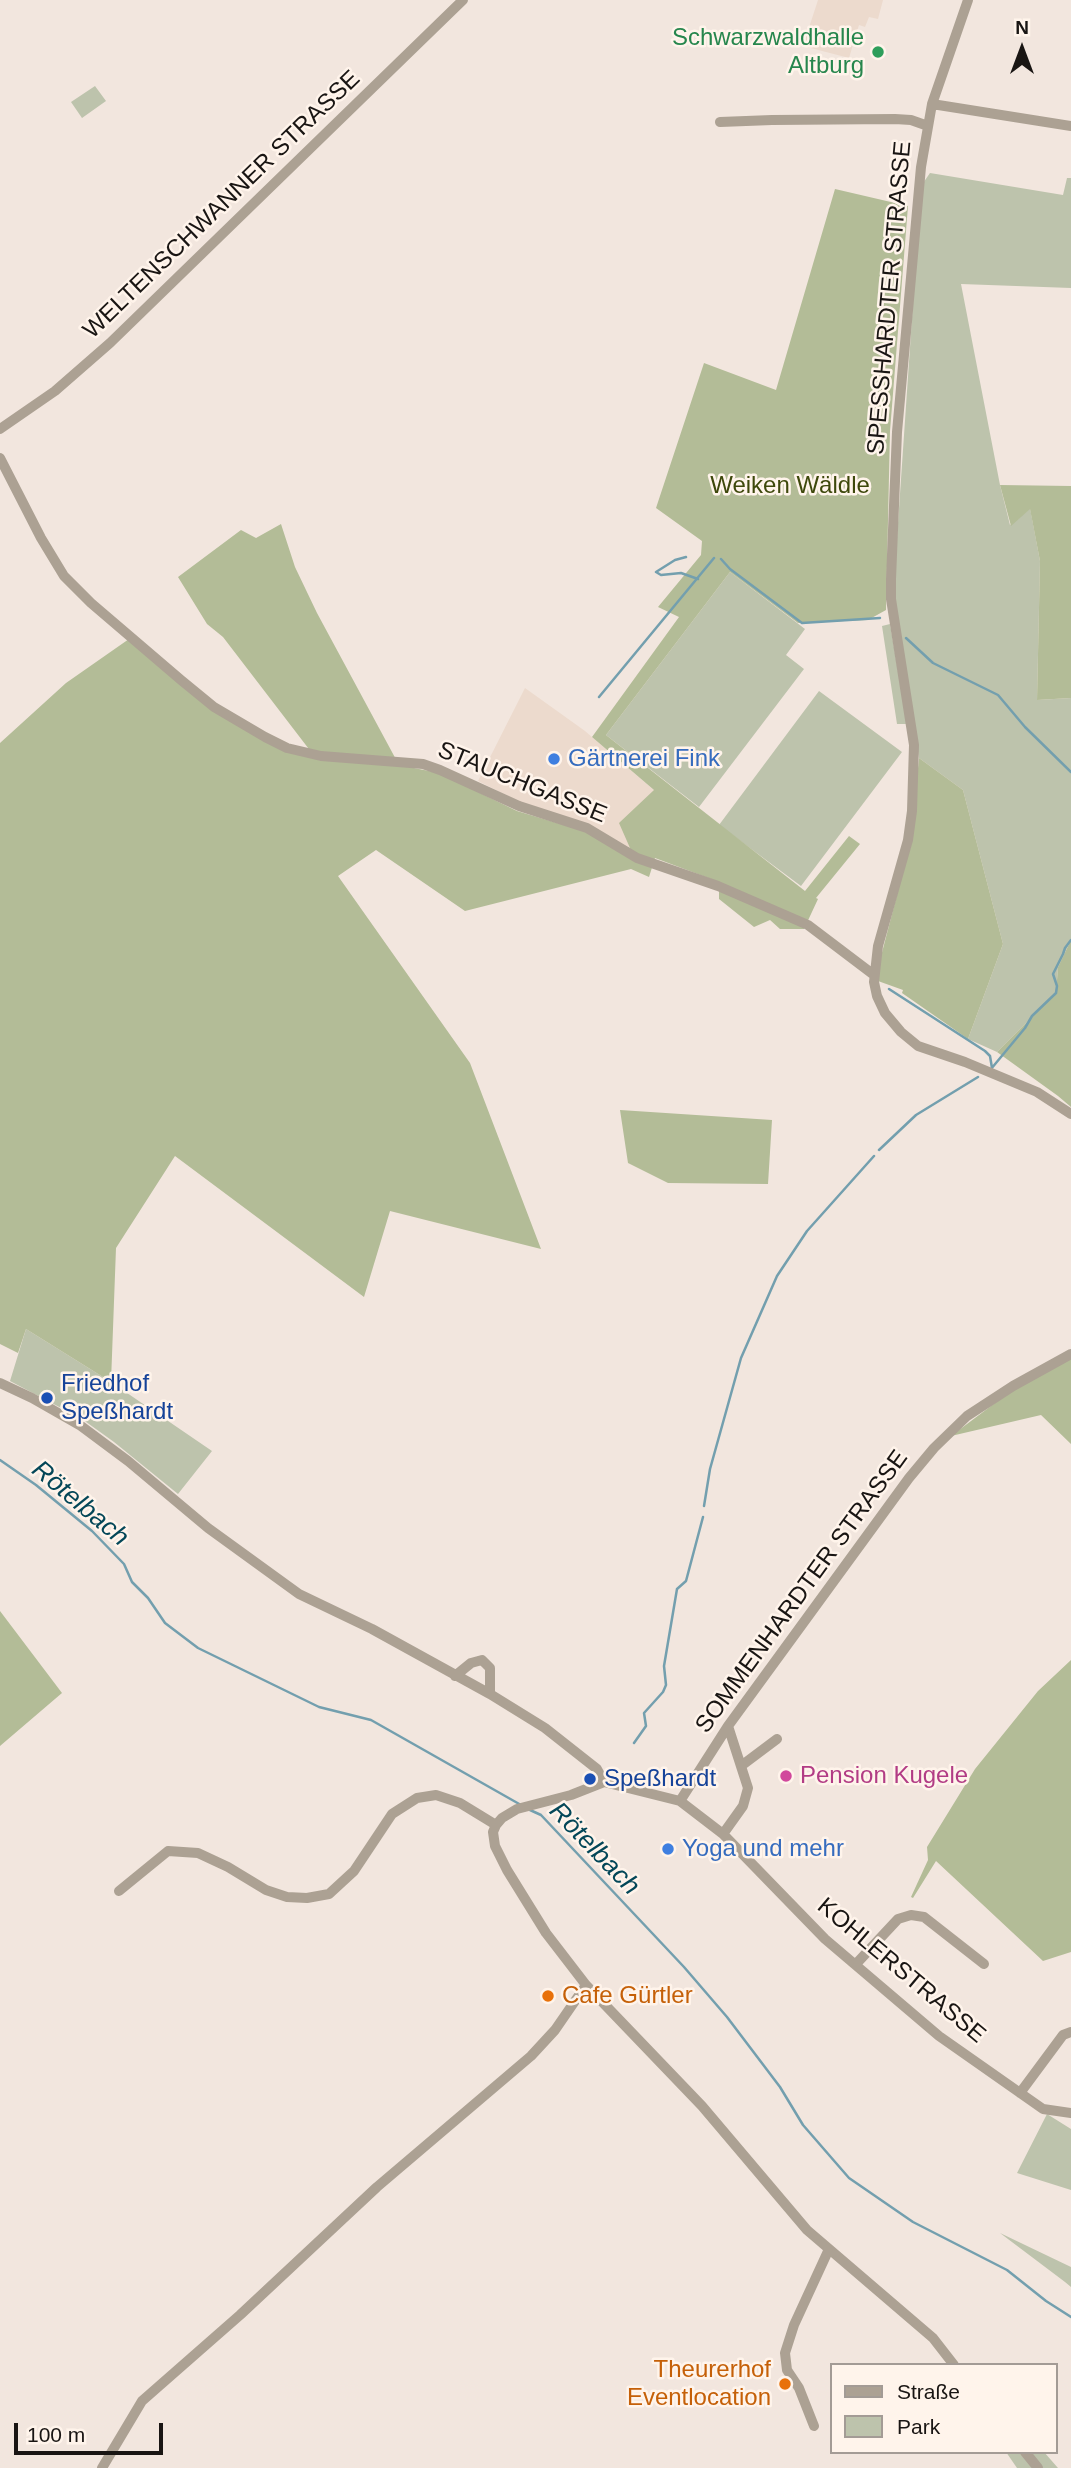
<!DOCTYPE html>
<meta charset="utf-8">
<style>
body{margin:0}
#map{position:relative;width:1071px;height:2468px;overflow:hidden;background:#f2e6de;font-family:Arial,sans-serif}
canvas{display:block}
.legend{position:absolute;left:830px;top:2363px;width:228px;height:91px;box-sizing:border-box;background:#fff4eb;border:2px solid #a39b95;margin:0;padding:9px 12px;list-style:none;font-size:21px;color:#191513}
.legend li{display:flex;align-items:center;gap:14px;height:35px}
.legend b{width:35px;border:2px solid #a39b95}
.north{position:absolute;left:987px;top:14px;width:70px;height:70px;-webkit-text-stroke:5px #fff4eb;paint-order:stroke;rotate:0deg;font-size:19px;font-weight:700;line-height:28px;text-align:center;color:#191513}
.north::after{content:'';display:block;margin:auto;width:24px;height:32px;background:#191513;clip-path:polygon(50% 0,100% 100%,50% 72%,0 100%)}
.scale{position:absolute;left:14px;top:2423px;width:149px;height:32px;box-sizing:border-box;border:4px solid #191513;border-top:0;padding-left:9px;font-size:21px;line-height:24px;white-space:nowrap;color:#191513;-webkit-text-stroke:5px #fff4eb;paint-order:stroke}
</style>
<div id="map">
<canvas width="1071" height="2468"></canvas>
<ul class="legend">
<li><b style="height:9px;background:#aca193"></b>Straße</li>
<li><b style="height:19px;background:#bdc3ac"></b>Park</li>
</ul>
<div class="north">N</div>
<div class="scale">100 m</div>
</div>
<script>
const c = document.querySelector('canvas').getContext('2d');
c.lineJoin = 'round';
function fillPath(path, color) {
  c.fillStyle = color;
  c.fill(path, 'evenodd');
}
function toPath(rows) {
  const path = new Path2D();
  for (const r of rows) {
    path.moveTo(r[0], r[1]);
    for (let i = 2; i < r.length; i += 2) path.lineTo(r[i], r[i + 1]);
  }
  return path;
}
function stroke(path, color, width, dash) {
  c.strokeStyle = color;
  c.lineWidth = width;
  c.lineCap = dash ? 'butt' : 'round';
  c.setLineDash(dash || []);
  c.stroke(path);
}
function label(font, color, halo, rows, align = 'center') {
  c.font = font + ' Arial,sans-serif';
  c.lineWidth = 5;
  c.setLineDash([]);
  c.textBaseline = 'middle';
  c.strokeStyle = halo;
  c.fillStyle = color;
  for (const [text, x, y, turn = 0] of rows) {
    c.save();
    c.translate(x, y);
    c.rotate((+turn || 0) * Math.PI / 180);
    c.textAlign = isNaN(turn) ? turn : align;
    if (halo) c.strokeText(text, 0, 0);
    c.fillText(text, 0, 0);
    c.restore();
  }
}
fillPath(toPath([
 [818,0,883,0,878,19,869,17,865,27,859,25,849,58,803,46],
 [525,688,585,731,655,791,630,848,520,802,478,781]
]), '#ecdacd');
fillPath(toPath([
 [95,86,106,101,82,118,71,102],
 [930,173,1063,195,1067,178,1071,178,1071,288,961,284,1000,485,1010,525,1030,508,1040,561,1037,700,1071,698,1071,940,1058,967,1056,993,997,1052,968,1039,1003,944,963,790,919,758,896,613,895,567,921,186],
 [730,572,805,629,786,655,804,669,699,807,606,735],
 [890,624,907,724,897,724,882,626],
 [819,691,902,752,801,886,719,825],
 [26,1329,111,1382,212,1451,178,1494,114,1442,82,1419,10,1381],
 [1047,2114,1071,2129,1071,2190,1017,2173],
 [1000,2233,1071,2267,1071,2287,1065,2282],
 [1006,2452,1044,2452,1058,2468,1017,2468]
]), '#bdc3ac');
fillPath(toPath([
 [835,189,908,206,890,431,886,610,868,620,798,623,730,572,606,735,805,891,849,836,860,844,816,898,818,899,804,929,780,929,770,920,754,927,719,899,719,882,655,858,649,877,631,869,465,911,376,850,338,876,470,1063,541,1249,390,1211,364,1297,175,1156,116,1248,111,1382,26,1329,18,1353,0,1344,0,743,66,683,129,639,213,709,315,757,223,637,207,624,178,577,241,530,256,538,281,524,295,567,317,613,399,765,439,773,517,811,584,831,630,848,619,823,654,790,592,737,679,617,658,607,701,555,702,541,656,508,704,363,776,390],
 [1000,485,1071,486,1071,698,1037,700,1040,561,1030,509,1011,526],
 [919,758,963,790,1003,944,968,1039,902,993,903,990,878,981,879,964,911,841],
 [1071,940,1071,1107,1058,1096,997,1052,1056,993,1058,967],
 [620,1110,772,1120,768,1184,668,1183,628,1163],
 [1071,1359,1071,1444,1041,1415,951,1436,1015,1388],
 [0,1611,62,1693,0,1746],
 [1071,1660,1071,1952,1043,1961,936,1861,913,1898,911,1897,928,1860,927,1847,975,1769,1038,1691]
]), '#b3bc97');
stroke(toPath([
 [686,557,675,560,656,572,661,575,681,573,698,579],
 [721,559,730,569,802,623,880,618],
 [906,638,933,663,998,695,1025,727,1071,772],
 [599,697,714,558],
 [889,989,985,1051,990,1056,992,1068],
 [991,1069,1025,1028,1032,1016,1056,993,1057,986,1053,974,1063,954,1065,948,1071,940],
 [879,1150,916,1115,978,1077],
 [0,1460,36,1485,92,1531,124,1564,132,1582,148,1598,165,1623,198,1648,319,1707,371,1720,521,1805],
 [704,1506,710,1469,741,1358,777,1276,807,1231,874,1156],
 [634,1743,646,1726,644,1713,663,1692,666,1685,664,1666,677,1589,686,1581,703,1517],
 [530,1810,541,1815,684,1967,727,2017,780,2087,803,2125,849,2178,913,2222,1007,2270,1046,2301,1071,2317]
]), '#739fae', 2.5);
stroke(toPath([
 [968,0,932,104,921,167,897,432,891,579,891,599,914,745,912,811,908,840,878,946,874,982,877,996,885,1013,901,1032,918,1046,965,1062,1037,1092,1071,1114],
 [932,104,1071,126],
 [720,122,772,120,895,119,911,120,928,126],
 [0,429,55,391,110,343,463,0],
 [0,458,41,538,64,576,91,603,181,680,214,707,265,737,287,748,321,756,423,764,440,770,519,806,587,828,637,858,718,886,808,925,874,975],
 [0,1383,32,1398,81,1426,128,1461,208,1528,299,1594,372,1629,490,1694,545,1728,597,1769,604,1782],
 [455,1676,471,1663,482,1660,490,1668,490,1694],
 [741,1766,777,1739],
 [680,1801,728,1726,909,1478,934,1448,967,1416,1013,1386,1071,1354],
 [723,1834,743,1806,748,1788,728,1726],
 [119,1891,168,1851,198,1853,228,1867,266,1890,287,1897,307,1898,329,1894,354,1871,392,1814,417,1798,436,1795,460,1803,496,1825],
 [856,1964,898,1919,911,1915,924,1917,984,1964],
 [1020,2093,1063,2035,1071,2032],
 [954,2365,933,2338,807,2230,702,2106,586,1985,546,1933,507,1870,495,1846,493,1832,496,1825,502,1818,517,1809,571,1795,604,1782,680,1801,723,1834,825,1939,939,2036,1043,2109,1071,2113],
 [814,2426,799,2388,787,2370,785,2353,794,2325,829,2249],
 [1025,2452,1038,2468],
 [102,2468,142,2401,240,2315,377,2187,531,2056,555,2030,586,1985]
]), '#aca193', 10);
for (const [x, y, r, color] of [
 [878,52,7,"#2e9e5b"],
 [554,759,7,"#3f7fe0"],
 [47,1398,7,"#1a4fb4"],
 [786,1776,7,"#d1479c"],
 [590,1779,7,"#1a4fb4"],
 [668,1849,7,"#3f7fe0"],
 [548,1996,7,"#e8710a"],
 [785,2384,7,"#e8710a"]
]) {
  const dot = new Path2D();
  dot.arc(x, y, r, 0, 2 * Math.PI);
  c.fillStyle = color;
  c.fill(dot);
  stroke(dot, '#fff4eb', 2.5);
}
label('24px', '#27864d', '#fff4eb', [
 ["Schwarzwaldhalle",864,38],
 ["Altburg",864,66]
], 'right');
label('24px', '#191513', '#fff4eb', [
 ["WELTENSCHWANNER STRASSE",222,205,-44],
 ["SPESSHARDTER STRASSE",890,298,-85],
 ["STAUCHGASSE",522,783,22],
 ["SOMMENHARDTER STRASSE",802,1592,-54],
 ["KOHLERSTRASSE",901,1971,40]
]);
label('24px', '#3e480b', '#fff4eb', [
 ["Weiken Wäldle",790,486]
]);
label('24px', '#366cbe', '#fff4eb', [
 ["Gärtnerei Fink",568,759],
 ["Yoga und mehr",682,1849]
], 'left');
label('24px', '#164399', '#fff4eb', [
 ["Friedhof",61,1384],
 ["Speßhardt",61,1412],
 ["Speßhardt",604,1779]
], 'left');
label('24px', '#b23c85', '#fff4eb', [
 ["Pension Kugele",800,1776]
], 'left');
label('24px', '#c56008', '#fff4eb', [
 ["Cafe Gürtler",562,1996],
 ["Theurerhof",771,2370,"right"],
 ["Eventlocation",771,2398,"right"]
], 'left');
label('italic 26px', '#044758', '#fff4eb', [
 ["Rötelbach",80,1504,40],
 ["Rötelbach",594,1849,46]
]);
</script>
